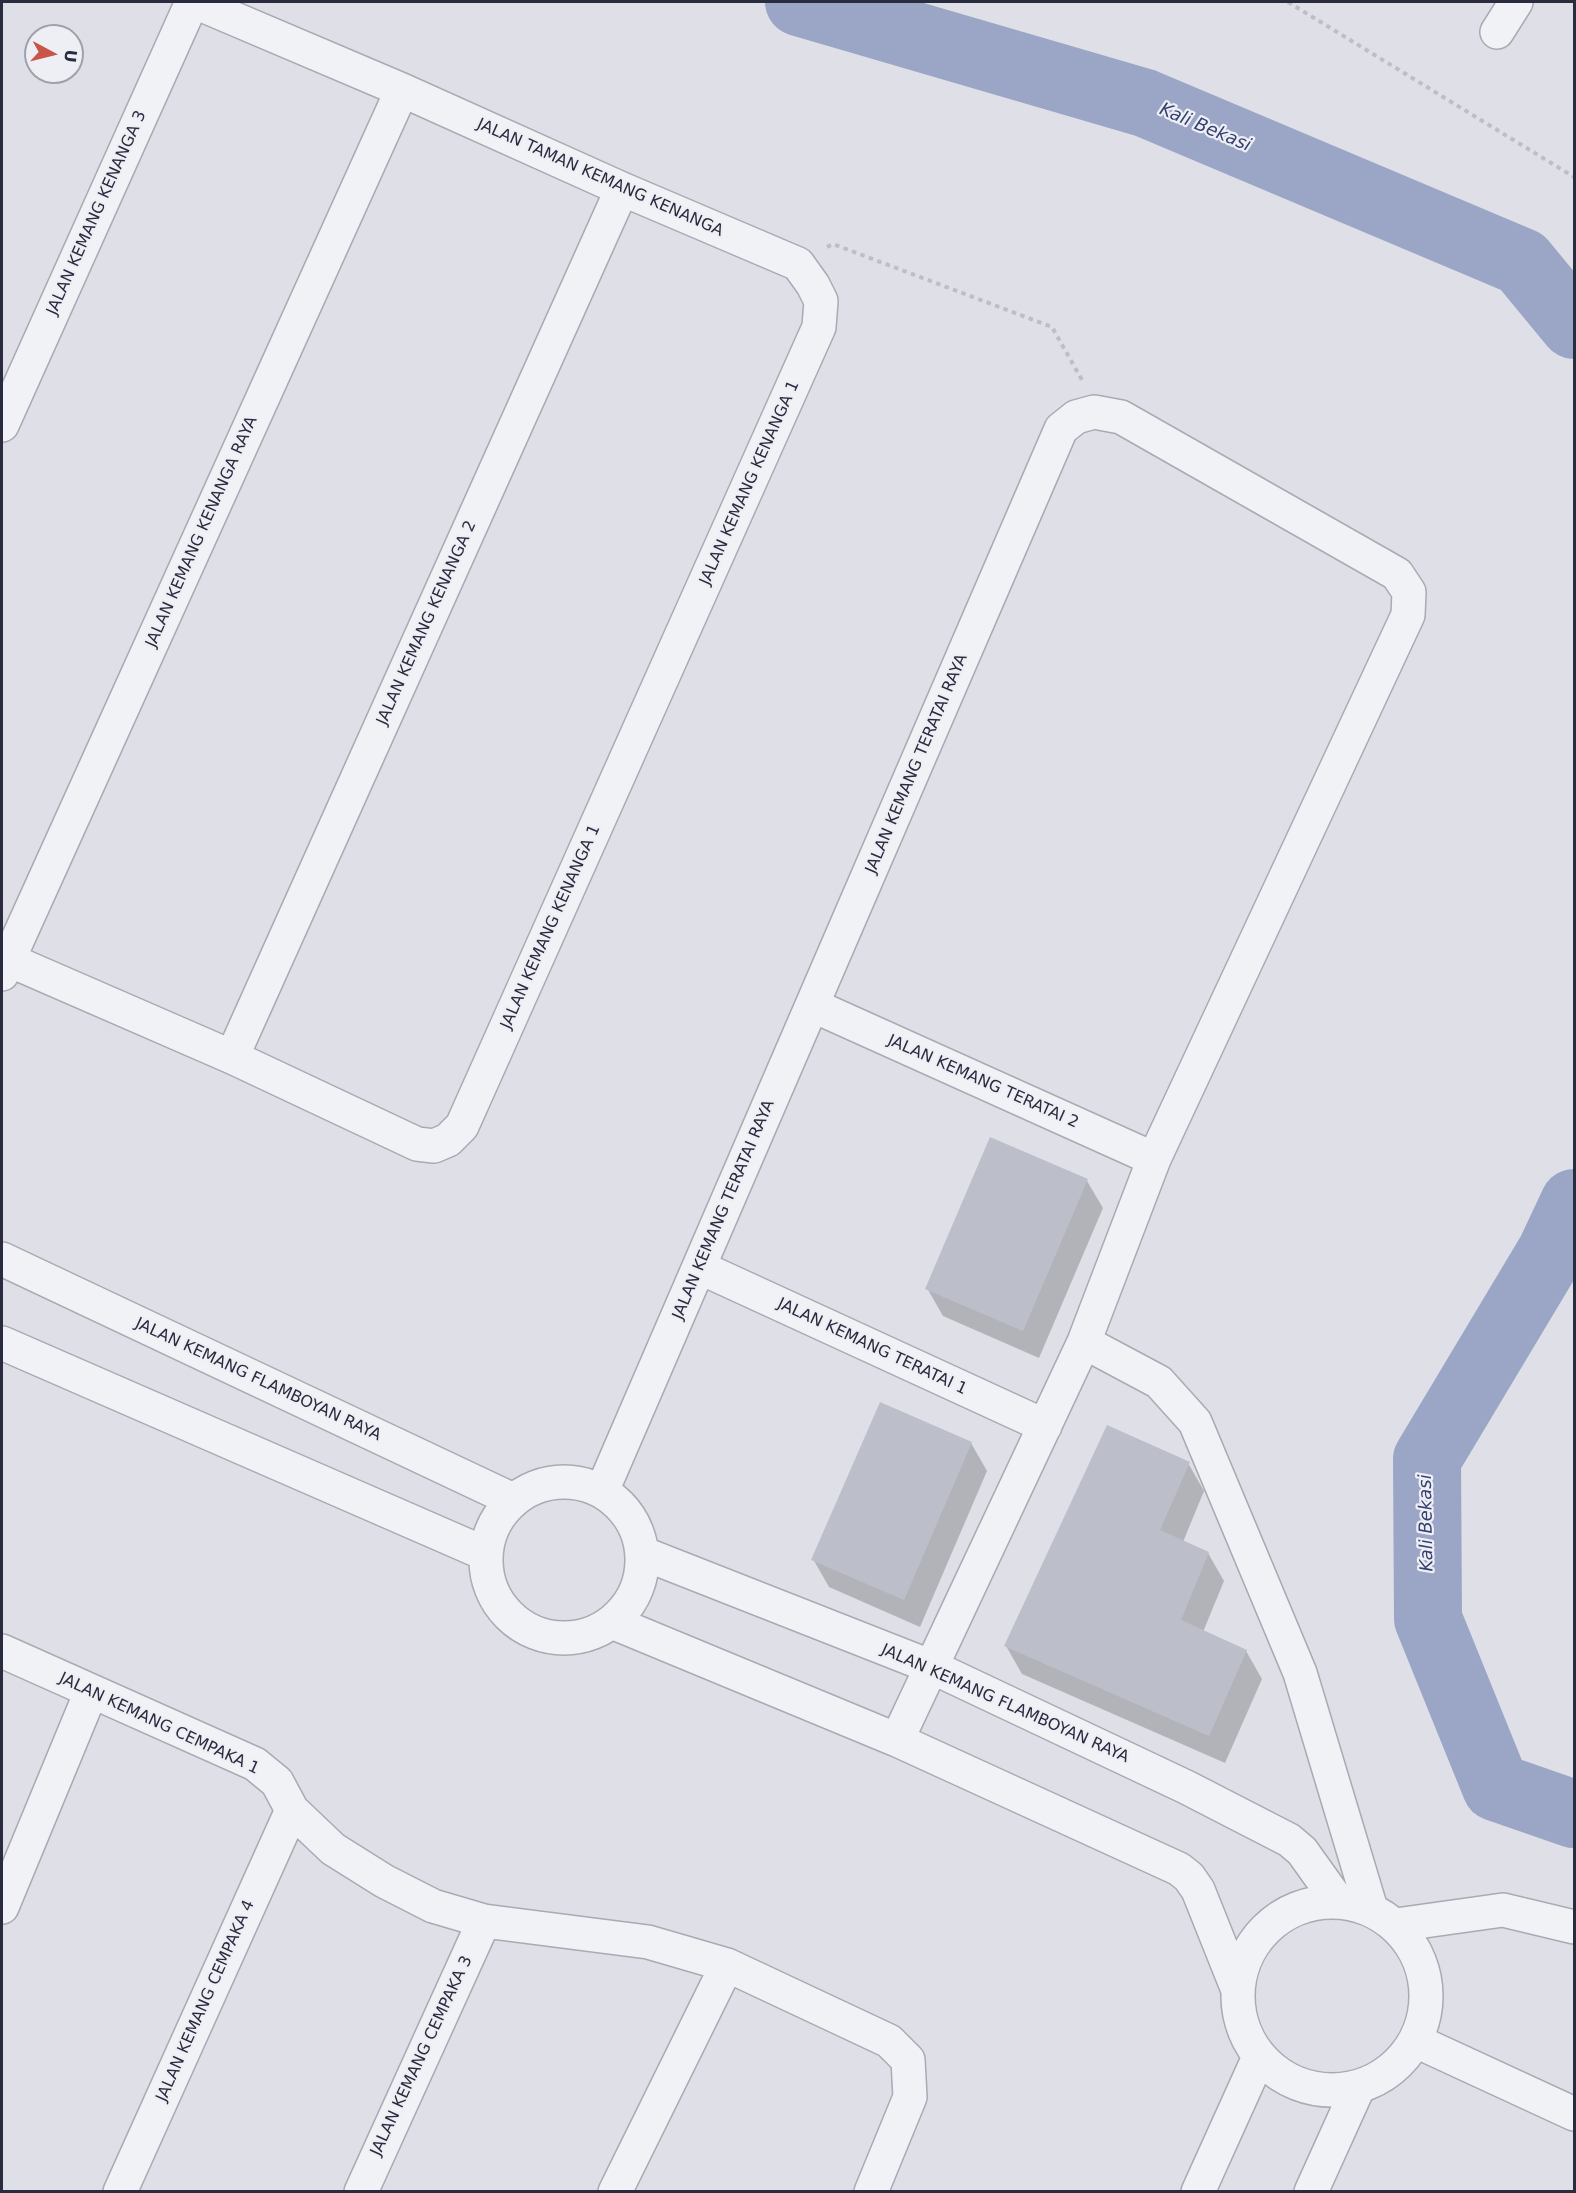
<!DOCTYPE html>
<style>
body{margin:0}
#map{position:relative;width:1576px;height:2193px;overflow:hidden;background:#dfe0e7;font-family:"DejaVu Sans",sans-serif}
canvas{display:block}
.frame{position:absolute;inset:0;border:3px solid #292b3e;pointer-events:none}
.north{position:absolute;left:24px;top:24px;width:60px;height:60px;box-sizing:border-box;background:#eeeff5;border:2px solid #9fa1ac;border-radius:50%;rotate:97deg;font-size:16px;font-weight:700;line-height:24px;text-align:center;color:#292b3e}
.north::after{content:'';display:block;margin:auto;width:21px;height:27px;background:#c75649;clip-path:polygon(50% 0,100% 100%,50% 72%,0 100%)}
</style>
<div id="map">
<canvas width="1576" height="2193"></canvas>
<div class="frame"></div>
<div class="north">U</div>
</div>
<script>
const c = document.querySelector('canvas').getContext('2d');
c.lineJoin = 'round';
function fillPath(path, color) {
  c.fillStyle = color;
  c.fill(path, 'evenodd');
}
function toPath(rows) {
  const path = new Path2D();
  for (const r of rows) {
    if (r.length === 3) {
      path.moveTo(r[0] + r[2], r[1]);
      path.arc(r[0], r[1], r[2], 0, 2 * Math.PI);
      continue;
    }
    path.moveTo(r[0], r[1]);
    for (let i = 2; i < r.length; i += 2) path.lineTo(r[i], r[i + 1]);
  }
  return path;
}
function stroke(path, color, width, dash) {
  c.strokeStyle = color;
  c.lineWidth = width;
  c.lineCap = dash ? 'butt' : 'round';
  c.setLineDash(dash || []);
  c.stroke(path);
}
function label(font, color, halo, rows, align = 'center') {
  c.font = font + ' "DejaVu Sans",sans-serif';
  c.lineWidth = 4.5;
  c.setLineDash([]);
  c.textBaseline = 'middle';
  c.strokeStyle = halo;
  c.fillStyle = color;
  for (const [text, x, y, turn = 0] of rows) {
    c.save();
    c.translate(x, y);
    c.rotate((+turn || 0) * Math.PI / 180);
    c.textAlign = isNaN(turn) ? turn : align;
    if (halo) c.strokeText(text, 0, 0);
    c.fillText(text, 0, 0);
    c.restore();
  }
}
fillPath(toPath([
 [1087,1181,1103,1208,1039,1358,943,1316,927,1288],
 [971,1443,987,1471,920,1627,829,1587,813,1559],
 [1188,1463,1204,1491,1183,1542,1208,1553,1224,1581,1203,1632,1246,1651,1262,1679,1225,1763,1022,1674,1006,1646]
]), '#0003');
stroke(toPath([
 [799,2,1145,103,1522,262,1574,325],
 [1574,1203,1551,1252,1427,1459,1428,1619,1496,1787,1574,1814]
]), '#9ba5c6', 68);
fillPath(toPath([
 [990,1137,1088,1179,1023,1331,925,1289],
 [880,1402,972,1442,904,1600,811,1560],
 [1107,1425,1190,1462,1160,1530,1209,1552,1181,1620,1247,1650,1209,1736,1004,1646]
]), '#bcbeca');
const minor = toPath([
 [1497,32,1516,2],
 [2,425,192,2],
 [2,957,232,1057,417,1144,434,1146,448,1140,462,1126,819,327,821,301,813,285,798,264,622,189,402,90,195,2],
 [2,974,402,90],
 [812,1005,1154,1159],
 [232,1057,622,189],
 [2,1259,513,1500],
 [699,1267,1045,1426],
 [1084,1342,1159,1382,1195,1422,1300,1673,1371,1909],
 [2,1343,486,1554],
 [564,1560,78],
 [602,1491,1061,429,1076,417,1094,412,1121,417,1397,574,1409,592,1408,615,1154,1159,1084,1342,897,1740],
 [642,1553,932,1667,1186,1787,1289,1840,1302,1851,1337,1900],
 [612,1622,897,1740,1179,1869,1189,1877,1198,1890,1238,1990],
 [2,1651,255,1764,277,1782,292,1810,333,1849,384,1881,433,1906,484,1921,648,1942,727,1965,889,2041,908,2060,910,2097,871,2192],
 [1332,1996,94],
 [2,1907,91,1692],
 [1396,1925,1503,1910,1574,1927],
 [1416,2041,1574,2114],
 [120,2192,292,1810],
 [361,2192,484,1921],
 [615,2192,727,1965],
 [1198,2192,1259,2057],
 [1311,2192,1358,2088]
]);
stroke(minor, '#a8aab4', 36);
stroke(toPath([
 [1288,2,1574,177],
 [827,247,833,244,1052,327,1082,380]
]), '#bdbec6', 4, [4.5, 4.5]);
stroke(minor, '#f1f2f6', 33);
label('16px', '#292b3e', '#eeeff5', [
 ["JALAN TAMAN KEMANG KENANGA",600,178,24],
 ["JALAN KEMANG KENANGA 3",97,213,-66],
 ["JALAN KEMANG KENANGA 1",750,483,-66],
 ["JALAN KEMANG KENANGA RAYA",202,532,-66],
 ["JALAN KEMANG KENANGA 2",427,623,-66],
 ["JALAN KEMANG TERATAI RAYA",917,764,-67],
 ["JALAN KEMANG KENANGA 1",551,927,-66],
 ["JALAN KEMANG TERATAI 2",983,1082,24],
 ["JALAN KEMANG TERATAI RAYA",724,1210,-67],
 ["JALAN KEMANG TERATAI 1",872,1347,25],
 ["JALAN KEMANG FLAMBOYAN RAYA",258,1380,25],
 ["JALAN KEMANG FLAMBOYAN RAYA",1005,1704,24],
 ["JALAN KEMANG CEMPAKA 1",159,1724,25],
 ["JALAN KEMANG CEMPAKA 4",206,2001,-66],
 ["JALAN KEMANG CEMPAKA 3",422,2056,-65]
]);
label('italic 18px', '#35406f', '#eeeff5', [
 ["Kali Bekasi",1205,128,23],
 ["Kali Bekasi",1427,1523,-91]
]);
</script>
